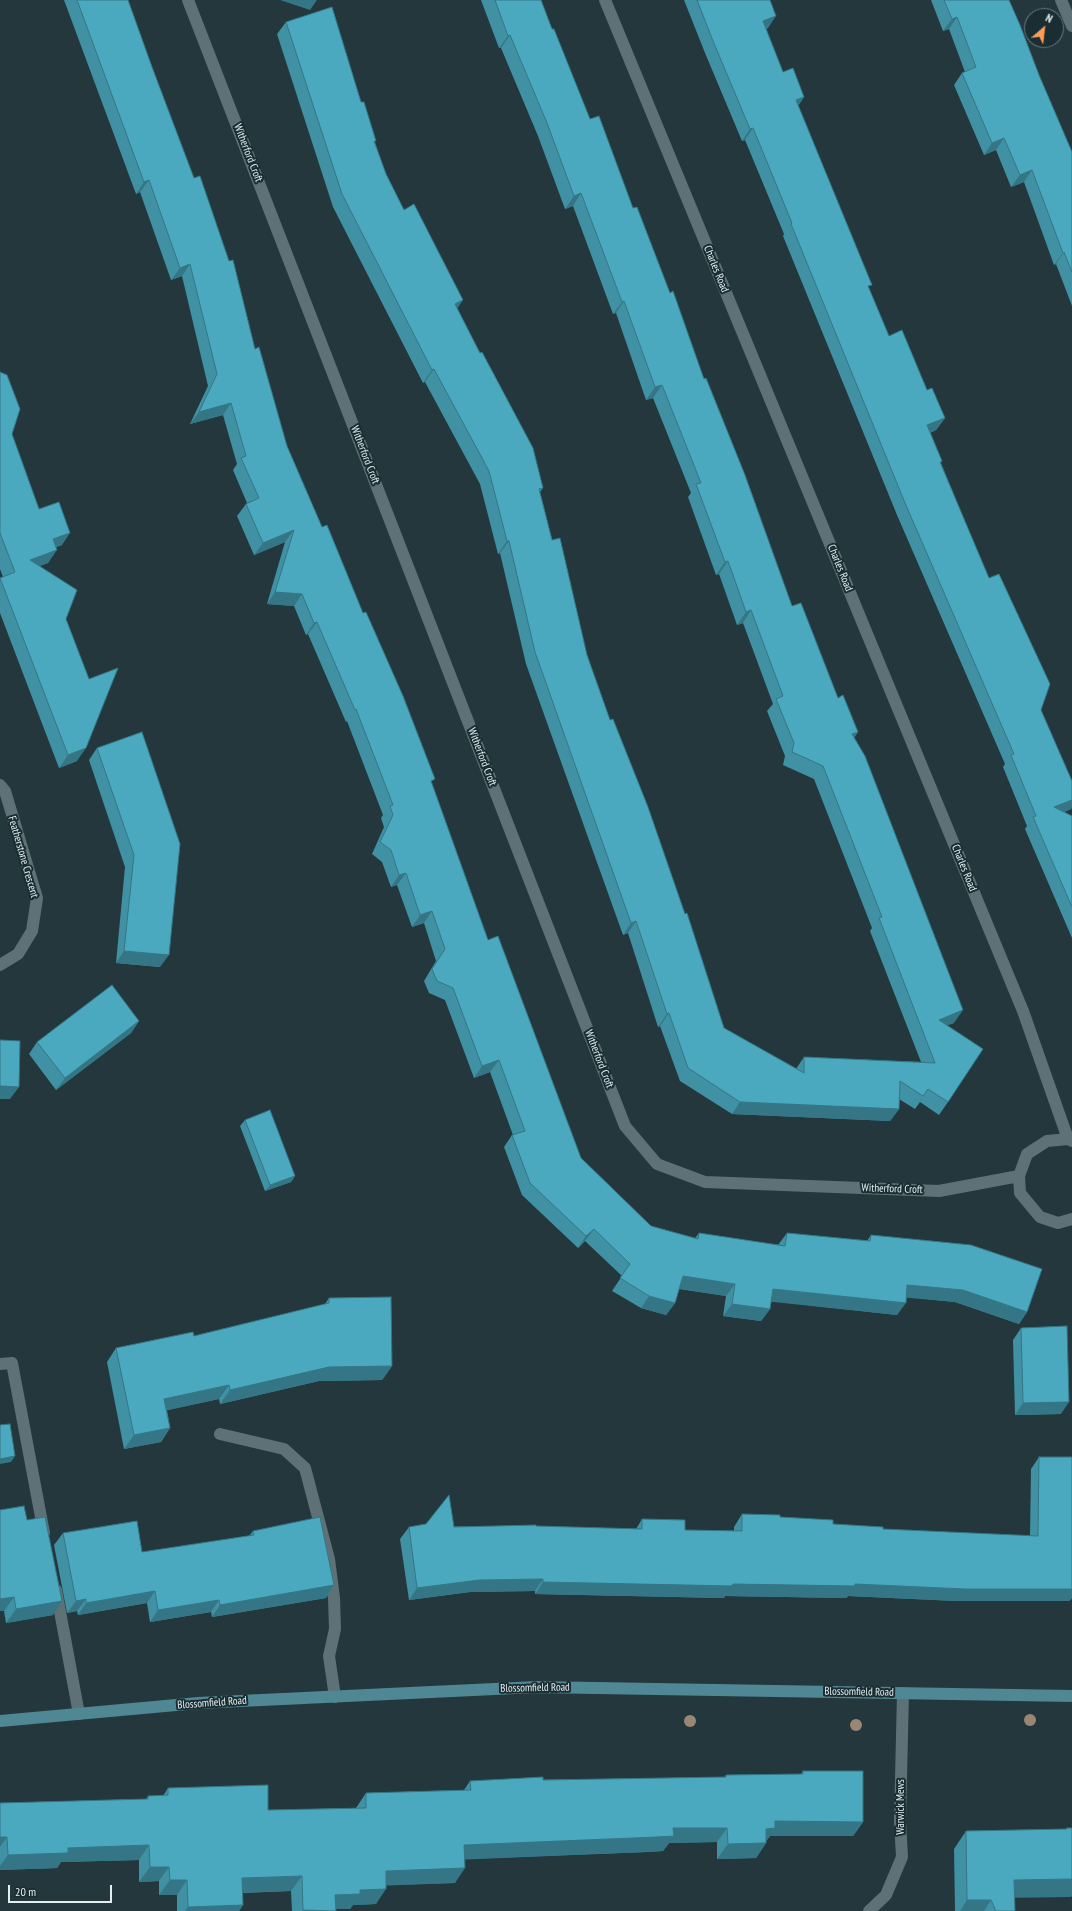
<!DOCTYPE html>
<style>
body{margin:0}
#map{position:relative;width:1072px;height:1911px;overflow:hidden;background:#24373c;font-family:"PT Sans Narrow",sans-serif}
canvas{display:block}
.north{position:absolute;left:1024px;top:8px;width:40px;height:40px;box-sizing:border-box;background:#1a2d32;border:1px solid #6a7a7e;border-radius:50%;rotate:28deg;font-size:11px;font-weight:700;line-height:16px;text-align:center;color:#e3eef1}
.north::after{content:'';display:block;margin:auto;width:14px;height:18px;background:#fc9d53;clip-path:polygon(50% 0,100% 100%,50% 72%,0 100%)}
.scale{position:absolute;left:8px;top:1885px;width:104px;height:18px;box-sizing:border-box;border:2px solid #e3eef1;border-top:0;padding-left:5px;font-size:12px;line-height:14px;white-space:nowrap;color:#e3eef1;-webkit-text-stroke:3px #1a2d32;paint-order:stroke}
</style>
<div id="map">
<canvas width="1072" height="1911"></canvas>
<div class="north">N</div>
<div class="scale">20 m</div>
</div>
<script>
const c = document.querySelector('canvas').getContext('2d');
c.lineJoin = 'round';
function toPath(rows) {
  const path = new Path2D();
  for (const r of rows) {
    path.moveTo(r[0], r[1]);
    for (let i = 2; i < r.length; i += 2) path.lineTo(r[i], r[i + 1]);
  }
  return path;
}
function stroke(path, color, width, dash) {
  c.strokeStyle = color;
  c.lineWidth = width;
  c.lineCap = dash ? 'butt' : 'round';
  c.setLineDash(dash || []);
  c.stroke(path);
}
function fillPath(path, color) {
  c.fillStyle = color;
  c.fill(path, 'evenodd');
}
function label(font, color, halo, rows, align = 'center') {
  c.font = font + ' "PT Sans Narrow",sans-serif';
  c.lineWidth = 4;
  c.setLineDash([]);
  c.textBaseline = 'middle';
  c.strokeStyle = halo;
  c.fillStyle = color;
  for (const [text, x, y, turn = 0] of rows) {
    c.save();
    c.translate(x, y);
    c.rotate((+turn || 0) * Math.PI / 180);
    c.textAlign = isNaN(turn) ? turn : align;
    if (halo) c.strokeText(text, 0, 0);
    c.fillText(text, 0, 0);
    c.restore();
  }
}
stroke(toPath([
 [0,1364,12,1363,44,1533],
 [220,1434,284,1449,305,1468,329,1559,334,1598,335,1629,329,1656,335,1697],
 [56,1590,79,1714]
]), '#5d7177', 12);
stroke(toPath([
 [188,0,625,1126,657,1164,705,1182,939,1191,1019,1176],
 [605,0,1023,1011,1068,1139],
 [1061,0,1072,26],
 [0,785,5,791,37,898,32,931,18,954,0,965],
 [1072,1141,1068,1139,1047,1141,1027,1154,1019,1176,1020,1193,1040,1217,1058,1223,1072,1219],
 [869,1911,886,1895,902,1857,900,1821,903,1693]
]), '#5d7177', 12);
stroke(toPath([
 [0,1721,198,1703,537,1687,1072,1696]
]), '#508794', 12);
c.fillStyle = '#998675';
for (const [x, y] of [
 [1030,1720],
 [690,1721],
 [856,1725]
]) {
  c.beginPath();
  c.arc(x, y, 6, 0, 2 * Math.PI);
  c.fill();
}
fillPath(toPath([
 [64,0,128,0,152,67,255,349,287,446,432,783,488,940,581,1158,651,1226,695,1238,699,1233,778,1245,787,1233,867,1241,871,1235,1027,1312,1019,1324,955,1302,906,1297,897,1315,771,1301,770,1309,761,1321,723,1316,726,1296,679,1289,675,1303,666,1315,641,1308,612,1291,622,1276,585,1241,578,1248,522,1195,504,1147,512,1135,513,1135,490,1072,474,1078,445,1000,429,993,424,981,436,961,424,923,412,927,397,885,391,887,382,862,372,854,384,827,381,818,383,815,347,721,346,722,308,634,306,635,294,606,267,604,285,542,254,555,237,516,246,504,247,503,233,470,237,464,223,415,190,424,208,386,182,276,171,280,140,192,136,194],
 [481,0,541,0,552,29,590,119,633,208,670,293,792,606,838,698,858,732,854,738,954,1023,947,1025,948,1102,939,1115,920,1102,915,1109,899,1099,899,1109,890,1121,732,1114,680,1081,660,1026,658,1027,628,933,623,935,526,664,500,553,498,554,480,484,425,382,423,383,333,207,277,34,286,22,361,102,386,174,404,210,457,309,543,488,540,492,552,540,587,655,610,720,724,1028,796,1069,804,1057,921,1062,870,931,872,928,814,779,783,765,785,756,767,711,773,704,743,623,737,625,719,574,716,575,688,497,691,493,653,398,646,400,616,313,613,314,573,206,565,209,538,136,501,48,499,48],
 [684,0,770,0,768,28,766,29,783,72,804,97,798,106,869,288,889,336,927,390,945,418,936,430,930,433,942,461,941,463,1041,710,1071,809,1064,812,1072,816,1072,938,1025,829,1027,826,1003,767,1005,764,897,515,783,236,784,234,745,140,742,141,705,53],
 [931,0,1009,0,1039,75,1072,152,1072,306,1056,264,1054,265,1024,182,1011,187,996,150,984,155,954,85,962,73,965,72,949,29,943,31],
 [0,372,12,434,39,509,62,545,56,547,48,563,39,566,66,619,77,761,59,768,0,613,0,578,3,577,0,569],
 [142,732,160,967,116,963,125,867,89,760,97,748],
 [139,1021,131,1033,56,1090,29,1054,37,1042],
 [245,1120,295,1176,291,1182,265,1191,240,1126],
 [329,1298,392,1366,382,1380,319,1381,220,1404,219,1399,167,1410,170,1428,161,1442,124,1449,107,1362,116,1348,194,1336,325,1304],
 [1021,1328,1061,1414,1015,1415,1013,1340],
 [1039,1457,1072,1457,1072,1598,1069,1601,957,1601,848,1596,846,1598,725,1596,724,1598,535,1594,535,1591,470,1592,409,1600,400,1539,409,1527,536,1526,636,1529,642,1519,685,1530,734,1531,734,1527,742,1514,780,1517,833,1524,883,1529,1030,1536,1031,1469],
 [27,1520,53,1615,6,1623,4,1611],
 [253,1531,334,1585,326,1598,212,1617,211,1612,150,1622,147,1603,78,1615,77,1611,67,1613,54,1545,63,1533,142,1552,249,1536],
 [803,1771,863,1822,853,1836,770,1836,766,1841,766,1843,756,1858,717,1859,717,1842,669,1843,663,1851,647,1852,465,1859,455,1883,386,1885,376,1904,353,1905,350,1909,336,1909,335,1911,292,1911,291,1891,243,1893,243,1905,239,1911,177,1911,177,1895,159,1895,159,1881,139,1882,139,1860,61,1862,57,1868,0,1870,0,1803,146,1799,148,1796,163,1796,168,1788,268,1810,356,1808,366,1793,464,1790,470,1781,725,1777,726,1775,801,1774],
 [1067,1828,1072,1828,1072,1895,1071,1897,1015,1897,1015,1911,955,1911,954,1849,966,1831,1066,1829]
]), '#4091a3');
fillPath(toPath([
 [280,0,317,0,310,10],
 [776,16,768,28,754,33,763,21],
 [957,17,949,29,943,31,952,19],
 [510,35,501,48,499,48,508,36],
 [804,97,796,109,796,100],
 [753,128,745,140,742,141,750,129],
 [1004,138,996,150,984,155,992,143],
 [1032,170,1024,182,1011,187,1020,175],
 [149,180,140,192,136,194,144,182],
 [581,193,573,206,565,209,574,196],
 [1064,252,1056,264,1054,265,1063,253],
 [190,264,182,276,171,280,180,268],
 [463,300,455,312,455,304],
 [624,301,616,313,613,314,622,302],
 [434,369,425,382,423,383,432,370],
 [662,385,653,398,646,400,655,387],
 [231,403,223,415,190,424,199,412],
 [945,418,936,430,919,437,927,425],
 [294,530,285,542,254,555,263,543],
 [70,533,62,545,44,552,53,539],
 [507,541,509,541,500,553,498,554],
 [57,550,48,563,21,573,30,560],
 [728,561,719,574,716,575,725,562],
 [275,592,302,594,294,606,267,604],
 [751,610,743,623,737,625,746,612],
 [317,622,308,634,306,635,314,623],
 [858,732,849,744,852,734],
 [86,748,77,761,59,768,68,755],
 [1072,800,1072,808,1071,809,1046,819,1054,807],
 [406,873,397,885,391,887,399,875],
 [432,911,424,923,412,927,420,915],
 [636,921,628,933,623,935,631,923],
 [124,951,169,955,160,967,116,963],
 [963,1010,954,1023,930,1032,939,1020],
 [669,1013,660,1026,658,1027,667,1014],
 [139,1021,131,1033,56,1090,65,1078],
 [499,1060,490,1072,474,1078,482,1066],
 [0,1086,19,1087,10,1099,0,1099],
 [740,1102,899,1109,890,1121,732,1114],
 [295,1176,291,1182,265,1191,270,1185],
 [594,1229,585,1241,578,1248,586,1236],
 [683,1276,735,1284,726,1296,675,1288],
 [907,1285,963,1290,1027,1312,1019,1324,955,1302,899,1297],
 [773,1289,906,1303,897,1315,764,1301],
 [649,1296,675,1303,666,1315,641,1308],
 [732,1304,770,1309,761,1321,723,1316],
 [392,1366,382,1380,319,1381,220,1404,230,1390,329,1367],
 [229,1385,219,1399,155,1413,164,1399],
 [1069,1402,1061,1414,1015,1415,1023,1403],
 [170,1428,161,1442,124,1449,134,1435],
 [15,1456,11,1462,0,1464,0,1459],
 [543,1579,535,1591,470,1592,409,1600,417,1588,479,1580],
 [543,1582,733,1584,855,1584,1072,1589,1072,1598,1069,1601,957,1601,848,1596,846,1598,725,1596,724,1598,535,1594],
 [334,1585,326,1598,212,1617,220,1605],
 [155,1591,147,1603,78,1615,86,1603],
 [14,1597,4,1611,0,1611,0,1599],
 [86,1599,77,1611,67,1613,76,1601],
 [219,1600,211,1612,150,1622,158,1610],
 [62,1601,53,1615,6,1623,16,1609],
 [775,1821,863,1822,853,1836,770,1836,765,1843,766,1843,756,1858,717,1859,728,1844,766,1829],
 [673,1828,727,1828,717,1842,669,1843,663,1851,647,1852,454,1860,464,1845],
 [0,1837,7,1837,0,1847],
 [149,1845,139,1860,61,1862,57,1868,0,1870,0,1866,8,1855,68,1848],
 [150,1867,169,1867,159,1881,139,1882],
 [465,1868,455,1883,375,1886,386,1871],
 [302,1876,291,1891,232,1893,242,1878],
 [1072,1879,1072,1895,1071,1897,1002,1898,1014,1880],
 [170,1880,187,1880,177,1895,159,1895],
 [386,1889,376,1904,353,1905,350,1909,325,1909,335,1895,360,1890],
 [967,1900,991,1900,984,1911,960,1911],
 [243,1905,239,1911,185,1911,188,1907],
 [303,1910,336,1911,302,1911]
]), '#347685');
const building = toPath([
 [77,0,128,0,152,67,194,178,200,176,229,261,233,260,255,349,259,347,287,446,322,527,327,525,363,613,366,612,403,696,435,779,431,781,488,940,498,936,581,1158,651,1226,698,1239,699,1233,785,1246,787,1233,870,1241,871,1235,971,1245,1042,1269,1027,1312,963,1290,907,1285,906,1303,773,1289,770,1309,732,1304,735,1284,683,1276,675,1303,649,1296,620,1278,630,1264,594,1229,586,1236,530,1183,512,1135,525,1131,499,1060,482,1066,453,988,437,981,432,969,445,949,432,911,420,915,406,873,399,875,391,850,380,842,393,815,390,806,393,805,356,709,355,710,317,622,314,623,302,594,275,592,294,530,263,543,246,504,259,498,241,458,246,456,231,403,199,412,217,374,190,264,180,268,149,180,144,182,77,0],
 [495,0,541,0,552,29,554,29,590,119,599,116,633,208,637,207,670,293,673,291,704,379,706,378,745,475,792,606,801,603,838,698,843,695,858,732,852,734,865,756,963,1010,939,1020,983,1049,948,1102,928,1089,923,1096,900,1081,899,1109,740,1102,688,1068,669,1013,667,1014,636,921,631,923,535,652,509,541,507,541,489,471,434,369,432,370,342,194,286,22,332,7,361,102,364,102,376,141,374,141,386,174,404,210,414,204,463,300,455,304,480,353,482,352,533,448,543,488,539,489,552,540,560,538,587,655,610,720,613,719,648,807,685,914,687,913,724,1028,804,1073,804,1057,935,1063,879,918,882,917,823,766,792,752,794,743,776,699,783,696,751,610,746,612,728,561,725,562,696,484,701,483,662,385,655,387,624,301,622,302,581,193,574,196,547,123,510,35,508,36,495,0],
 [697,0,770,0,776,16,763,21,783,72,793,68,804,97,796,100,872,285,868,286,889,336,902,330,927,390,932,388,945,418,927,425,942,461,940,462,989,578,999,574,1050,684,1041,710,1072,781,1072,800,1054,807,1072,816,1072,907,1033,817,1036,816,1011,755,1014,754,905,503,791,224,792,223,753,128,750,129,713,41,697,0],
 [944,0,1009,0,1020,25,1039,75,1072,152,1072,272,1064,252,1063,253,1032,170,1020,175,1004,138,992,143,962,73,976,67,957,17,952,19,944,0],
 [0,372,7,375,20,409,12,434,39,509,59,502,70,533,53,539,57,550,30,560,77,590,66,619,89,679,118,668,86,748,68,755,0,578,15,572,0,533,0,372],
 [142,732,180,844,169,955,124,951,134,855,97,748,142,732],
 [112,985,139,1021,65,1078,37,1042,112,985],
 [0,1040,20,1041,19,1087,0,1086,0,1040],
 [270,1110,295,1176,270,1185,245,1120,270,1110],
 [391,1297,392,1366,329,1367,230,1390,229,1385,164,1399,170,1428,134,1435,116,1348,193,1332,194,1336,329,1303,329,1298,391,1297],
 [1067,1326,1069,1402,1023,1403,1021,1328,1067,1326],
 [10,1424,15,1456,0,1459,0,1425,10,1424],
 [1039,1457,1072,1457,1072,1589,965,1589,855,1584,855,1586,733,1584,732,1586,543,1582,543,1579,479,1580,417,1588,409,1527,426,1524,449,1495,454,1527,536,1525,536,1526,642,1529,642,1519,685,1520,685,1530,742,1531,742,1514,780,1515,780,1517,833,1520,833,1524,883,1527,883,1529,1038,1536,1039,1457],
 [24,1506,27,1520,45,1517,62,1601,16,1609,14,1597,0,1599,0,1510,24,1506],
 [320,1517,334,1585,220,1605,219,1600,158,1610,155,1591,86,1603,86,1599,76,1601,63,1533,137,1521,142,1552,254,1535,253,1531,320,1517],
 [803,1771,863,1771,863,1822,775,1821,775,1828,766,1829,766,1843,728,1844,727,1828,673,1828,674,1836,657,1837,464,1845,465,1868,386,1871,386,1889,360,1890,360,1894,335,1895,336,1911,303,1910,302,1876,242,1878,243,1905,188,1907,187,1880,170,1880,169,1867,150,1867,149,1845,68,1848,68,1853,8,1855,7,1837,0,1837,0,1803,148,1799,148,1796,168,1795,168,1788,268,1785,268,1810,366,1808,366,1793,471,1790,470,1781,543,1777,543,1780,726,1777,726,1775,803,1774,803,1771],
 [1067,1828,1072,1828,1072,1879,1014,1880,1015,1911,996,1911,991,1900,967,1900,966,1831,1067,1829,1067,1828]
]);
fillPath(building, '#4aa9be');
stroke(building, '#347685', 1);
label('11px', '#e3eef1', '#1a2d32', [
 ["Witherford Croft",248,153,69],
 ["Charles Road",716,269,68],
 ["Witherford Croft",365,455,69],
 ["Charles Road",840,568,68],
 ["Witherford Croft",482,757,69],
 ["Featherstone Crescent",23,857,74],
 ["Charles Road",964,868,68],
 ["Witherford Croft",599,1059,69],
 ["Witherford Croft",892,1189,2],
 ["Blossomfield Road",535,1688,-1],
 ["Blossomfield Road",859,1692,1],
 ["Blossomfield Road",212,1703,-4],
 ["Warwick Mews",901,1807,-90]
]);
</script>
